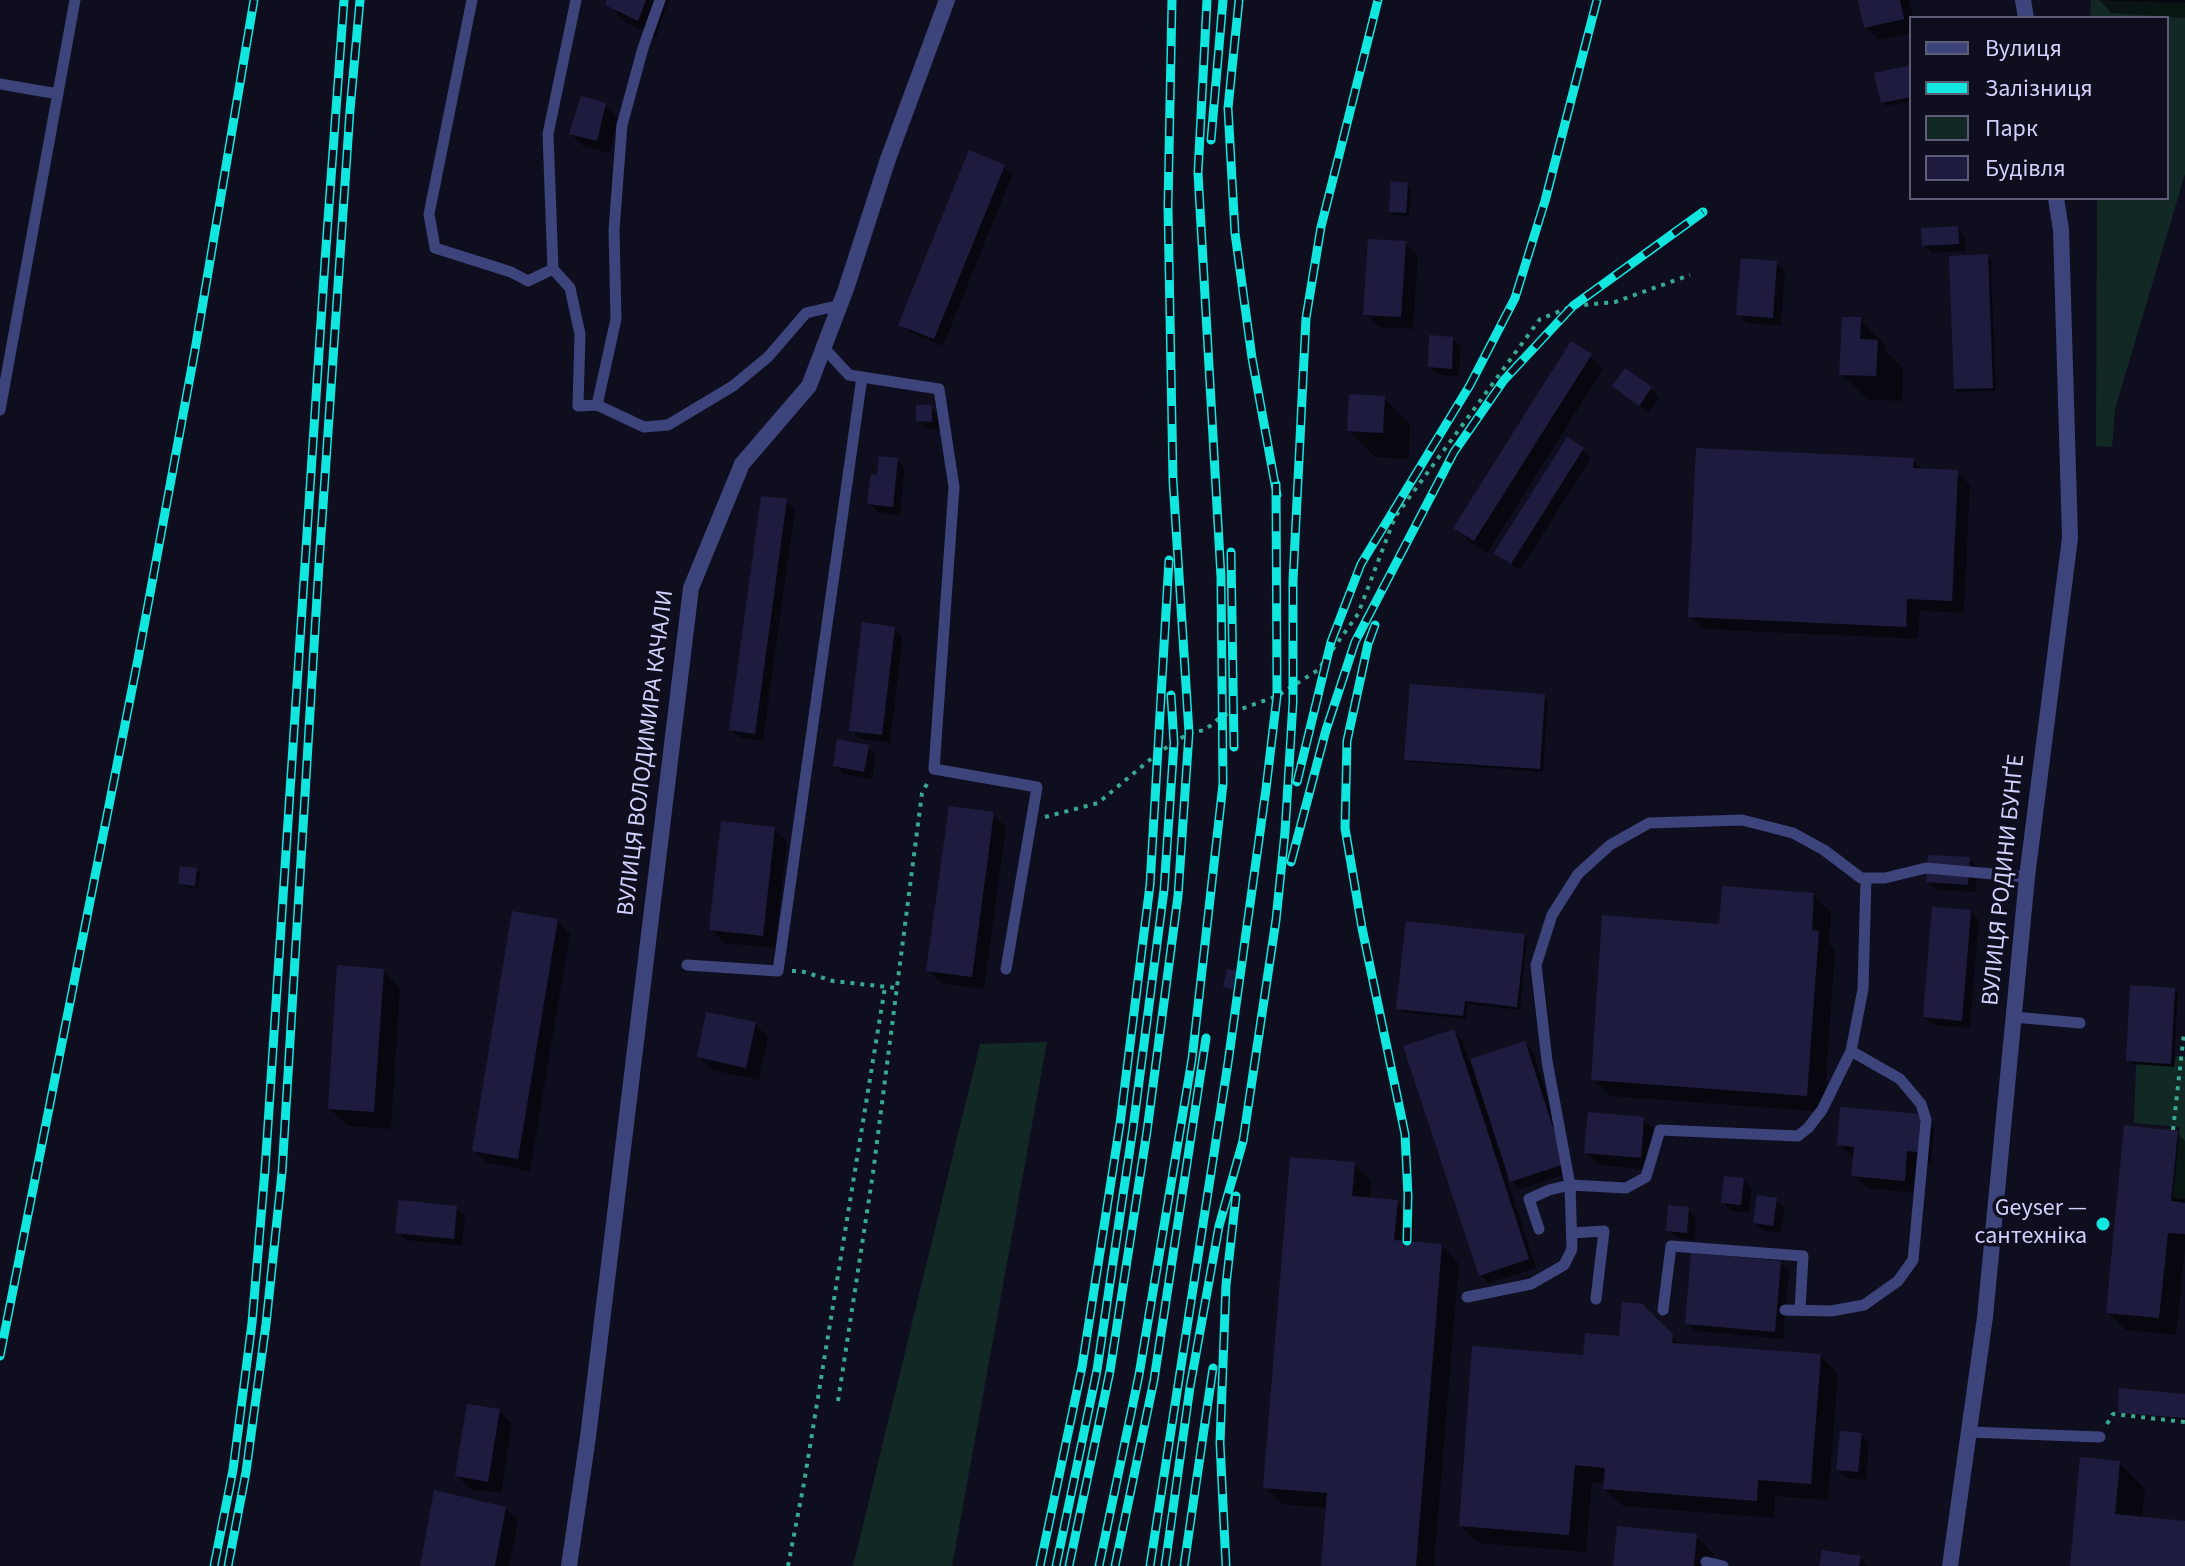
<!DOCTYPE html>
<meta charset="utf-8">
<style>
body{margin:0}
#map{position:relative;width:2185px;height:1566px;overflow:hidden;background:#0f0e1f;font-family:"Source Sans 3",sans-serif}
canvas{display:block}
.legend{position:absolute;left:1909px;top:16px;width:260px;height:184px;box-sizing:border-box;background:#0f0e1f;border:2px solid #5c5c77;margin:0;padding:10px 14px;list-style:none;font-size:24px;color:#d0d1fb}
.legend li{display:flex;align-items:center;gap:16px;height:40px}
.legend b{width:40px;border:2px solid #5c5c77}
</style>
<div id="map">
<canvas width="2185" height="1566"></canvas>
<ul class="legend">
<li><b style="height:10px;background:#3d437b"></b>Вулиця</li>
<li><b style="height:10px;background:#11e6df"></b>Залізниця</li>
<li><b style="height:22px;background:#122825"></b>Парк</li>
<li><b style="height:22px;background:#1e1c3e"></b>Будівля</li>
</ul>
</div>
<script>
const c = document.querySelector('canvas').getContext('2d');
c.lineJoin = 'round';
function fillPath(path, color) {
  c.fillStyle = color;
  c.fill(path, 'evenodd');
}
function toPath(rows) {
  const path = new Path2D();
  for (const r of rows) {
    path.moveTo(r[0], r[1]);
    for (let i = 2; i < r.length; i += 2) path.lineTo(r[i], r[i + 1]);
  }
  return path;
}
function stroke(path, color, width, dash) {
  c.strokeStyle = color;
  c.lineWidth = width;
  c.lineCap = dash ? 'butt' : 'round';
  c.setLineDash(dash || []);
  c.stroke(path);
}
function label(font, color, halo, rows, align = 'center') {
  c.font = font + ' "Source Sans 3",sans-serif';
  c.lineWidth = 7;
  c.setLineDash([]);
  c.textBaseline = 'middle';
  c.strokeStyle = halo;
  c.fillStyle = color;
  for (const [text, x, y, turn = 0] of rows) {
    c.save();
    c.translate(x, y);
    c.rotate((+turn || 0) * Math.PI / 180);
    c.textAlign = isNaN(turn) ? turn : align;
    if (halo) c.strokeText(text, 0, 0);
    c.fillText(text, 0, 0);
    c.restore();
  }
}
fillPath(toPath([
 [2091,0,2185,3,2185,174,2115,409,2112,447,2096,446,2097,198,2167,198,2167,18,2090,18],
 [1047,1042,952,1566,853,1566,980,1044],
 [2176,1056,2185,1057,2185,1199,2173,1198,2180,1127,2134,1123,2136,1064,2174,1067]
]), '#122825');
fillPath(toPath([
 [609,0,669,0,656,37,625,22,608,4],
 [1860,0,1909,0,1913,18,1911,33,1879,40,1866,27],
 [2099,0,2185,0,2185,18,2111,13],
 [1911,67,1911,101,1886,106,1882,102],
 [605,105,618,118,610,153,584,147,571,134],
 [1004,167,1012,175,943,346,909,332,900,324],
 [1407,185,1411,188,1409,216,1394,215,1391,211],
 [1957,228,1965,237,1966,251,1932,253,1924,245],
 [1405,243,1418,256,1413,329,1379,327,1366,314],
 [1987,256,1991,260,1996,391,1960,392,1956,389],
 [1777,263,1785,271,1781,326,1747,323,1738,314],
 [1860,319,1886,346,1886,351,1903,368,1902,401,1868,400,1841,374],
 [1453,339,1461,347,1459,376,1438,375,1430,367],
 [1590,356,1603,369,1487,553,1469,541,1456,528],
 [1615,386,1651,389,1659,397,1648,412],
 [1384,398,1410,425,1409,459,1375,457,1349,430],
 [931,407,940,416,940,429,927,429,918,420],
 [1582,450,1591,458,1520,570,1496,553],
 [897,460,905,469,900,515,878,512,869,503],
 [1913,460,1923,470,1957,472,1970,485,1964,613,1920,611,1918,639,1703,629,1690,616],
 [786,501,795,509,763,741,740,738,731,729],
 [894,629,903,637,890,743,860,739,851,730],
 [1544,696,1548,699,1543,772,1410,762,1406,759],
 [868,747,876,755,872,779,843,774,835,765],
 [993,814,1006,827,984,989,941,983,928,970],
 [774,829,787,842,775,948,724,943,711,929],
 [1969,859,1977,868,1976,892,1937,890,1928,881],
 [196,870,200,873,198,888,184,887,180,884],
 [1813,895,1831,912,1829,944,1835,950,1824,1112,1610,1096,1593,1079,1721,926],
 [1971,912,1979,920,1970,1028,1933,1025,1925,1017],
 [557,920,570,934,530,1171,487,1163,474,1150],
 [1524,936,1527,939,1520,1010,1468,1004,1466,1019,1402,1012,1398,1008],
 [383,970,400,988,391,1129,348,1126,330,1109],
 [1236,973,1239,976,1236,991,1225,986],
 [2174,990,2178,993,2174,1067,2132,1064,2128,1060],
 [755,1024,768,1037,759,1080,712,1070,699,1057],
 [1454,1031,1462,1040,1469,1061,1525,1043,1533,1052,1572,1172,1520,1189,1506,1175,1536,1268,1489,1283,1480,1275],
 [1920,1116,1934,1129,1931,1164,1919,1163,1917,1193,1867,1188,1854,1175,1855,1158,1839,1145],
 [1643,1119,1656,1132,1653,1170,1599,1165,1586,1152],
 [2177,1133,2185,1141,2185,1249,2176,1335,2125,1330,2108,1312],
 [1354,1164,1372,1182,1370,1200,1397,1202,1414,1219,1412,1243,1442,1246,1459,1264,1434,1566,1323,1566,1328,1508,1282,1504,1265,1487],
 [1743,1180,1752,1188,1749,1213,1732,1211,1723,1203],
 [1776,1200,1785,1208,1781,1233,1764,1231,1755,1223],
 [457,1208,465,1216,462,1246,406,1240,397,1232],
 [1688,1209,1696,1218,1695,1240,1677,1238,1668,1230],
 [1781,1263,1789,1271,1783,1339,1695,1331,1687,1323],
 [1641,1305,1681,1345,1820,1356,1838,1374,1828,1500,1775,1496,1774,1518,1623,1506,1605,1489,1606,1483,1592,1482,1586,1552,1478,1543,1461,1526,1585,1357,1621,1338],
 [2185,1396,2185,1420,2123,1416,2120,1412],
 [499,1411,512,1424,501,1493,470,1489,457,1476],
 [1861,1434,1869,1443,1866,1480,1847,1478,1838,1470],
 [2119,1463,2145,1489,2142,1519,2185,1523,2185,1566,2072,1566],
 [505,1508,518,1521,509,1566,422,1566],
 [1696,1536,1713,1554,1712,1566,1615,1566],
 [1860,1558,1868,1566,1821,1566]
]), '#0007');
fillPath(toPath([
 [607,0,646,0,638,21,605,5],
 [1858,0,1900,0,1904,19,1864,28],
 [1911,65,1911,97,1881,103,1874,73],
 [581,96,606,103,597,141,569,134],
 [969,150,1005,165,934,339,898,325],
 [1391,181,1408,183,1406,213,1389,212],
 [1958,226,1959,244,1922,246,1921,228],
 [1368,239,1406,241,1401,317,1363,315],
 [1988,254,1993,388,1954,389,1949,256],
 [1741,258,1777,261,1773,318,1736,315],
 [1842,317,1861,317,1860,339,1878,340,1876,376,1839,375],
 [1429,335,1453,337,1452,369,1428,367],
 [1571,341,1592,354,1474,541,1453,528],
 [1625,368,1652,387,1639,406,1612,386],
 [1349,394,1385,396,1383,433,1347,431],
 [916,405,932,405,932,422,916,421],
 [1567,437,1584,448,1511,564,1494,553],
 [1696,448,1914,458,1913,468,1958,470,1952,601,1907,599,1906,627,1688,617],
 [879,456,898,458,893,507,867,504,871,474,877,475],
 [761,496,787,499,755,734,729,730],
 [862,622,895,627,882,735,849,731],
 [1410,684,1545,694,1540,769,1404,760],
 [837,739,869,745,864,772,833,766],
 [949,806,994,812,972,977,926,971],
 [721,821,775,827,763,936,709,930],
 [1928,855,1970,857,1968,885,1926,882],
 [180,866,197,868,195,886,178,884],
 [1722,886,1814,893,1812,930,1819,931,1807,1096,1591,1080,1602,915,1719,924],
 [1932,907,1971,910,1962,1021,1923,1017],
 [512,911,558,919,518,1159,472,1151],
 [1406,921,1525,934,1517,1007,1465,1001,1463,1016,1396,1009],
 [337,965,384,969,374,1112,328,1109],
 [1227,969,1237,971,1233,989,1223,987],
 [2130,985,2175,988,2171,1064,2126,1061],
 [706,1012,756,1022,746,1068,697,1057],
 [1454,1029,1529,1259,1479,1276,1403,1046],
 [1525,1041,1565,1164,1510,1182,1470,1059],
 [1840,1107,1921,1114,1918,1152,1907,1151,1905,1181,1851,1176,1854,1147,1837,1145],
 [1588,1112,1644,1117,1641,1158,1584,1153],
 [2124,1125,2178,1131,2171,1201,2185,1203,2185,1234,2168,1233,2159,1318,2106,1313],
 [1290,1157,1355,1162,1352,1196,1398,1200,1394,1240,1442,1244,1416,1566,1321,1566,1327,1493,1263,1488],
 [1724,1176,1744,1178,1741,1205,1721,1203],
 [1757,1195,1777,1198,1773,1226,1753,1223],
 [399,1200,457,1206,454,1239,395,1233],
 [1668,1205,1689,1207,1687,1233,1666,1231],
 [1691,1253,1781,1261,1775,1332,1685,1324],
 [1622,1302,1642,1304,1673,1334,1672,1343,1821,1354,1811,1484,1758,1480,1757,1501,1603,1489,1605,1468,1575,1465,1569,1535,1459,1526,1472,1346,1583,1355,1585,1333,1619,1336],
 [2119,1388,2185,1394,2185,1418,2118,1413],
 [467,1404,500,1409,488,1482,455,1476],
 [1840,1431,1862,1433,1858,1472,1836,1470],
 [2080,1457,2120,1461,2115,1514,2185,1521,2185,1566,2070,1566],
 [434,1490,506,1507,495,1566,420,1566],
 [1617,1526,1697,1534,1694,1566,1613,1566],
 [1822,1550,1861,1556,1859,1566,1819,1566]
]), '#1e1c3e');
stroke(toPath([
 [1045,817,1098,803,1158,753,1189,733,1205,730,1222,716,1277,696,1318,670,1358,614,1395,517,1540,319,1573,306,1615,302,1690,275],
 [792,971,801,971,833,981,897,988],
 [2173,1130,2184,1033],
 [838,1401,873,1173,922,793,928,782],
 [2107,1424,2113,1414,2185,1422],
 [788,1566,804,1483,885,987]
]), '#37a992', 4, [4, 6]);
stroke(toPath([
 [472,0,429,214,435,248,511,272,528,281,553,269,570,288,580,334,578,406,597,405,644,427,668,425,733,386,768,357,806,313,840,305],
 [0,84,58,94],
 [553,269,548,134,576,0],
 [824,348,849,375,939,389,954,487,934,769,1037,787,1006,969],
 [597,405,616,319,614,230,622,125,643,48,660,0],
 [0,410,75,0],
 [687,965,778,971,862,377],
 [2014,1017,2080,1023],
 [1539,1229,1529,1199,1549,1190,1570,1185,1626,1188,1646,1177,1660,1130,1798,1136,1808,1128,1822,1110,1851,1051,1863,989,1866,878],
 [1572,1233,1604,1231,1596,1299],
 [1467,1297,1531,1284,1564,1265,1572,1249,1570,1185,1547,1061,1536,965,1552,915,1578,874,1610,845,1649,823,1742,820,1793,833,1824,850,1861,878,1885,878,1926,868,2027,877],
 [1663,1310,1671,1246,1803,1256,1800,1310],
 [1785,1310,1831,1311,1864,1305,1898,1281,1913,1260,1926,1120,1921,1104,1900,1079,1851,1051],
 [1970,1432,2100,1437],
 [1706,1562,1723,1566]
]), '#3d437b', 11);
stroke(toPath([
 [2023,0,2026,18],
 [569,1566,588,1437,691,588,742,464,809,386,846,289,888,159,947,0],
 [1950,1566,1985,1317,2027,877,2070,538,2061,230,2056,198]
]), '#3d437b', 16);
const rail = toPath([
 [1239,0,1228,108,1235,233,1252,358,1277,495],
 [1211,140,1223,0],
 [1231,552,1234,747],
 [1375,625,1368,644,1347,741,1345,828,1362,928,1405,1134,1408,1196,1407,1241],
 [1297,782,1331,642,1361,564,1470,385,1515,298,1545,201,1597,0],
 [1291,862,1326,730,1355,642,1454,452,1504,380,1573,306,1703,212],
 [0,1356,138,659,195,350,254,0],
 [214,1566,233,1470,252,1323,265,1170,325,261,344,0],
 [228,1566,246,1472,266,1324,282,1173,319,564,350,110,360,0],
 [1040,1566,1082,1367,1120,1124,1150,885,1169,560],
 [1056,1566,1097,1370,1133,1128,1164,890,1174,743,1171,695],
 [1069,1566,1110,1371,1147,1131,1178,896,1189,733,1173,480,1168,206,1172,0],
 [1099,1566,1139,1375,1192,1059,1223,784,1221,577,1198,173,1207,0],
 [1115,1566,1154,1380,1206,1038],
 [1150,1566,1228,1063,1266,789,1277,696,1276,484],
 [1165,1566,1190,1387,1219,1226,1243,1141,1276,920,1285,832,1293,702,1293,581,1306,318,1321,227,1378,0],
 [1184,1566,1213,1368],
 [1226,1566,1220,1443,1226,1285,1236,1196]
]);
stroke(rail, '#11e6df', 9);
stroke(rail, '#0f0e1f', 6, [18]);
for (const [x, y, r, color] of [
 [2103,1224,8,"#11e6df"]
]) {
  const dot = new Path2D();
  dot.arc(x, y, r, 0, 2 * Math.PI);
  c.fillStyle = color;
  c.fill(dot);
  stroke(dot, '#0f0e1f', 3);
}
label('24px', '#d0d1fb', '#0f0e1f', [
 ["ВУЛИЦЯ ВОЛОДИМИРА КАЧАЛИ",647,753,-83],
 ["ВУЛИЦЯ РОДИНИ БУНҐЕ",2005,880,-84]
]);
label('24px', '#d0d1fb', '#0f0e1f', [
 ["Geyser —",2087,1210],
 ["сантехніка",2087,1238]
], 'right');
</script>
